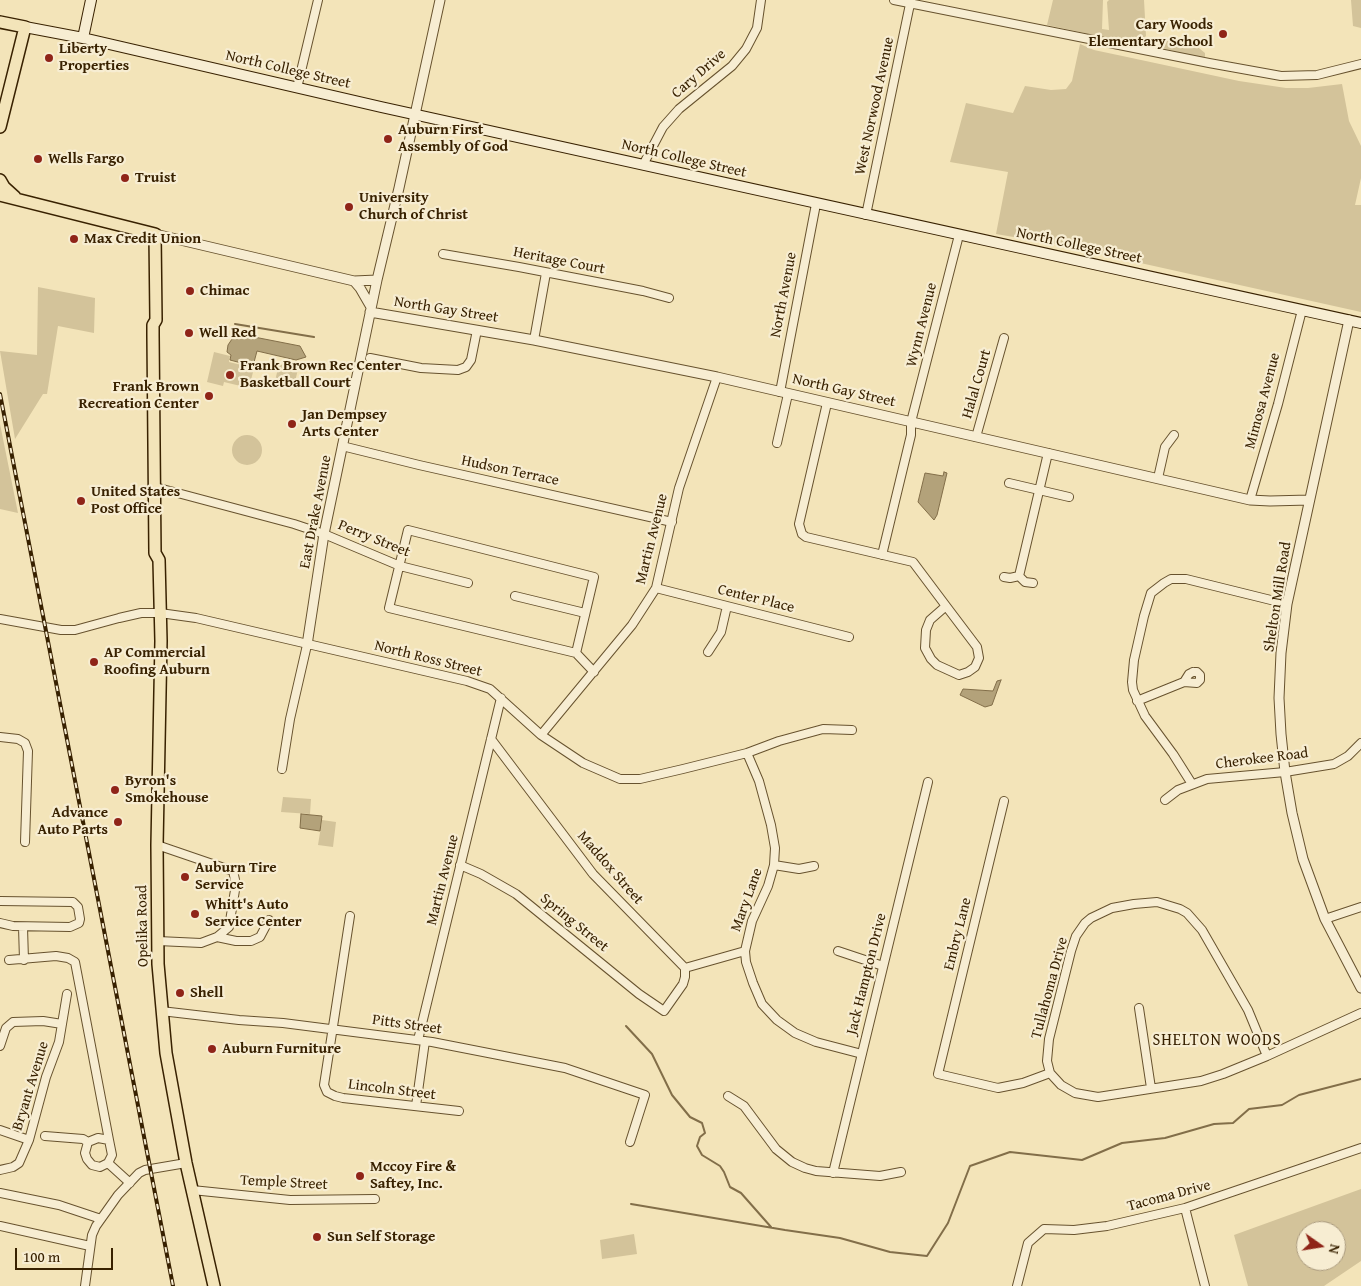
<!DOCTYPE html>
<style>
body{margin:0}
#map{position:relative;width:1361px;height:1286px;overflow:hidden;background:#f3e4b9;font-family:"Gentium Book Plus",serif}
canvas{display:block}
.north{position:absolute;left:1296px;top:1221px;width:50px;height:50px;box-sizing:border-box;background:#f7edd2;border:1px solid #ab9b7e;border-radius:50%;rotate:103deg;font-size:14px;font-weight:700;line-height:20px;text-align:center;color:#382100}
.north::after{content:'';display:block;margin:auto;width:18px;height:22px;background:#8f2418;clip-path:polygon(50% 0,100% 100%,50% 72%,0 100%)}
.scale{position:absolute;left:15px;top:1248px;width:98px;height:22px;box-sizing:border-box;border:2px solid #382100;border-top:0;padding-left:6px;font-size:15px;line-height:18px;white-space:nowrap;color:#382100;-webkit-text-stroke:4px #f7edd2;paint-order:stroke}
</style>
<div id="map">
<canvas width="1361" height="1286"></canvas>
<div class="north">N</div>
<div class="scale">100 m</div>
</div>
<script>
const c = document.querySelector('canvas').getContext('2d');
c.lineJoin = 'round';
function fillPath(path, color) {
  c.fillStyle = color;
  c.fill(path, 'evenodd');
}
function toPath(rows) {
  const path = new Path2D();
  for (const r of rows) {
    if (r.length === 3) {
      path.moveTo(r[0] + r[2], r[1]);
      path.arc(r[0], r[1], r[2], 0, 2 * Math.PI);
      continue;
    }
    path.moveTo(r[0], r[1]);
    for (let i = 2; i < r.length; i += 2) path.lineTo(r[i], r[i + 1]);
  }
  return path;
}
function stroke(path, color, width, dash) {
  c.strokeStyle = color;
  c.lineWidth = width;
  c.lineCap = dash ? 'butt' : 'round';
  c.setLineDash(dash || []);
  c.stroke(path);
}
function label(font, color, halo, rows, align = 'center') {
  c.font = font + ' "Gentium Book Plus",serif';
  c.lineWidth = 4.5;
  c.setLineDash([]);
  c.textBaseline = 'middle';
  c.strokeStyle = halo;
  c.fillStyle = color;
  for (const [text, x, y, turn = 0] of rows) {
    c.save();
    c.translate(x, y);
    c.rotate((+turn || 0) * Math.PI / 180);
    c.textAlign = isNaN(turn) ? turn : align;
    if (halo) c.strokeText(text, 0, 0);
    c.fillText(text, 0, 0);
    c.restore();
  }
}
fillPath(toPath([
 [1053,0,1103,0,1102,29,1109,30,1107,2,1109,0,1144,0,1146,36,1142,40,1146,44,1142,46,1110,37,1108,38,1047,25],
 [1351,0,1361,0,1361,28,1353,26],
 [1179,39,1194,44,1205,53,1205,58,1198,57,1158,47,1159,44,1165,41],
 [1080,44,1094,50,1127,57,1239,81,1286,88,1308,88,1342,84,1349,121,1361,146,1361,178,1355,205,1361,205,1361,312,1055,244,996,234,1008,172,950,162,966,103,1013,113,1025,86,1051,90,1066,89,1072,81],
 [38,287,95,298,94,333,58,326,47,394,43,394,15,439,0,351,37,355],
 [214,352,230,356,229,362,254,368,249,388,224,382,223,386,207,382],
 [279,364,298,369,294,386,275,381],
 [0,424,18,513,0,509],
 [247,450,15],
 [283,797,311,799,310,814,281,812],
 [322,820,336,822,333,847,318,845],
 [1361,1189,1361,1261,1324,1286,1248,1286,1234,1235],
 [1306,1231,1336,1231,1336,1261,1306,1261],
 [634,1234,637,1254,602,1259,600,1240]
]), '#d3c39a');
const water = toPath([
 [249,336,300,346,306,357,296,360,257,351,253,366,230,360,231,355,227,352,228,345,232,339,249,336],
 [944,472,947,473,937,515,934,520,918,502,925,473,943,476,944,472],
 [1001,680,992,705,985,707,960,695,963,689,993,691,997,681,1001,680],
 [301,814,322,816,320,831,300,828,301,814]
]);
fillPath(water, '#b3a27a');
stroke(water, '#826e49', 1);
stroke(toPath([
 [235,324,314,337],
 [626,1026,652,1054,672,1095,690,1117,702,1123,705,1133,700,1137,697,1146,702,1155,720,1166,724,1172,730,1187,741,1193,771,1227],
 [631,1204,785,1230,840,1238,890,1252,927,1256,948,1223,970,1166,1010,1152,1082,1160,1122,1143,1165,1138,1214,1124,1233,1123,1249,1109,1282,1105,1299,1095,1361,1079]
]), '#826e49', 2);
const minor = toPath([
 [894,0,1209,63,1281,76,1317,75,1361,64],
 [297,88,318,0],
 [643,165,663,127,679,109,732,66,746,49,757,28,761,0],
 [866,215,910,4],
 [443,254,519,267,643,291,669,298],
 [534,340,546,273],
 [370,358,421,368,458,370,466,367,471,360,477,330],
 [780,392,816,204],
 [827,403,799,524,802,534,806,537,913,562,946,606,977,647,979,658,975,667,968,672,959,675,937,665,931,659,925,648,926,630,930,620,946,606],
 [976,437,1004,338],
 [777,443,788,394],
 [342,446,419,465,672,522],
 [1158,478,1165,447,1174,435],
 [1009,483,1069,497],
 [155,487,294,524,324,534,400,566,468,583],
 [1250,500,1278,404,1302,310],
 [408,530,594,577,576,653,389,608,408,530],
 [882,555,911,435,911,422,959,235],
 [1019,576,1048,453],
 [1004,577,1010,578,1019,576,1025,582,1033,583],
 [656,588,849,637],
 [515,596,585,613],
 [0,619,61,630,75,630,119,618,141,613,160,613,196,618,467,681,490,689,541,735,583,763,620,779,640,779,683,769,747,753,779,741,823,729,852,730],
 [708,652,721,632,727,606],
 [576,653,594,672],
 [1193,672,1197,672,1200,675,1200,680,1197,683,1184,682,1189,674,1193,672],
 [1137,701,1184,682],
 [541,735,632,625,656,588,679,488,717,377],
 [0,737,18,739,25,743,28,751,25,842],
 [747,753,759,781,771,825,775,848,774,865,768,886,752,921,745,951,746,962,753,983,762,1004,777,1020,795,1033,816,1042,862,1054],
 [282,769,290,719,307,645],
 [1192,784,1173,754,1145,716,1133,690,1132,682,1134,660,1144,616,1151,593,1164,583,1171,579,1186,579,1287,604],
 [1165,800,1178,790,1207,779,1285,772,1334,764,1348,756,1361,743],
 [1004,801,938,1074,998,1088,1023,1083,1050,1073],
 [157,845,233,871,236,884,229,927,217,937,201,943,158,941],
 [460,865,481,874,516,894,639,994,664,1011,683,984,685,977,685,968,593,874,491,739],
 [774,865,799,869,814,866],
 [0,901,73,902,78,907,80,919,79,923,70,927,13,926,0,923],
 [350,916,324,1085,327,1092,335,1096,343,1098,459,1111],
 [1325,919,1361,907],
 [23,927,24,960],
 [217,937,236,941,251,941,260,937,269,920],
 [838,951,883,966],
 [9,960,56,956,68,958,75,962,109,1140,98,1138,88,1142,83,1139,45,1136],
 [685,968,745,951],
 [1139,1008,1151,1088],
 [161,1011,239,1020,283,1023,432,1042,565,1068,645,1095,630,1142],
 [418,1040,501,698],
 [0,1046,6,1028,13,1022,43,1021,62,1024],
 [1267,1056,1248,1010,1202,930,1187,913,1180,909,1157,902,1134,904,1112,908,1091,918,1085,923,1076,936,1071,951,1049,1039,1047,1061,1050,1073,1061,1085,1075,1093,1098,1097,1201,1081,1223,1074,1267,1056,1361,1013],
 [728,1096,744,1106,776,1149,792,1162,805,1168,816,1171,880,1176,901,1172],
 [416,1106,425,1041],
 [0,1130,29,1140],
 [88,1142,85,1153,87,1159,92,1165,100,1167,108,1163,112,1155,109,1140],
 [108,1163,130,1183],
 [0,1170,13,1167,19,1163,29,1140,46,1077,59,1042,67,994],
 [833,1173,928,782],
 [192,1190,290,1200,375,1199],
 [0,1193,59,1205,101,1219],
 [1185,1208,1205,1286],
 [0,1226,90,1246],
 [85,1286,92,1235,96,1226,118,1195,139,1173,145,1170,186,1163],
 [1017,1286,1028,1243,1044,1229,1074,1230,1107,1226,1185,1208,1361,1148]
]);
const tertiary = toPath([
 [155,234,354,281,377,280],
 [354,281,360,288,371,307],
 [370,312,534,340,717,377,1250,500,1270,501,1309,500],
 [1349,320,1287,604,1281,653,1279,698,1281,734,1285,772,1292,813,1303,859,1325,919,1361,988],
 [307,645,324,534,333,491,377,280,399,188,440,0]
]);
const secondary = toPath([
 [25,27,83,38,381,107,1361,323],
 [83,38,91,0]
]);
const primary = toPath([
 [0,22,25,27,0,127],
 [0,180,4,187,15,197],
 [0,195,155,234,156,320,153,325,153,335,155,553,159,560,161,641,157,845,158,964,166,1053,186,1163,214,1286]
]);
stroke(minor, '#67522e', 10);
stroke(tertiary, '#67522e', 11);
stroke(secondary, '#382100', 12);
stroke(primary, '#382100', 14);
stroke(minor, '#f7edd2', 8);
stroke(tertiary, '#f7edd2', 9);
stroke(secondary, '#f7edd2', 10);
stroke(primary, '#f3e4b9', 11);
const rail = toPath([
 [0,394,173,1286]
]);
stroke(rail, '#382100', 4);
stroke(rail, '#f7edd2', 2, [5.5]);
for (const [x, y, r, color] of [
 [1223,34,5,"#8f2418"],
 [49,58,5,"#8f2418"],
 [388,139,5,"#8f2418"],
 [38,159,5,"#8f2418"],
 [125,178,5,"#8f2418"],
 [349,207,5,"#8f2418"],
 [74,239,5,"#8f2418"],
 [190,291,5,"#8f2418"],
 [189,333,5,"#8f2418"],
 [230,375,5,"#8f2418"],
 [209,396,5,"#8f2418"],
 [292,424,5,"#8f2418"],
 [81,501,5,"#8f2418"],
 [94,662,5,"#8f2418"],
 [115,790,5,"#8f2418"],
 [118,822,5,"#8f2418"],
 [185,877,5,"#8f2418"],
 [195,914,5,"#8f2418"],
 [180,993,5,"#8f2418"],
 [212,1049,5,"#8f2418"],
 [360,1176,5,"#8f2418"],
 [317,1237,5,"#8f2418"]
]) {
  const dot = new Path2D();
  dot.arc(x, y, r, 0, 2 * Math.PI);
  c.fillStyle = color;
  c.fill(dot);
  stroke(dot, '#f7edd2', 2);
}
label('bold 15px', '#382100', '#f7edd2', [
 ["Cary Woods",1213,25,"right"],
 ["Elementary School",1213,42,"right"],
 ["Liberty",59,49],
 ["Properties",59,66],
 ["Auburn First",398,130],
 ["Assembly Of God",398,147],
 ["Wells Fargo",48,159],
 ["Truist",135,178],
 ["University",359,198],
 ["Church of Christ",359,215],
 ["Max Credit Union",84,239],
 ["Chimac",200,291],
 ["Well Red",199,333],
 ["Frank Brown Rec Center",240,366],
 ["Basketball Court",240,383],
 ["Frank Brown",199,387,"right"],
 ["Recreation Center",199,404,"right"],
 ["Jan Dempsey",302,415],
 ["Arts Center",302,432],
 ["United States",91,492],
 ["Post Office",91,509],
 ["AP Commercial",104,653],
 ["Roofing Auburn",104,670],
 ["Byron's",125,781],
 ["Smokehouse",125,798],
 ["Advance",108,813,"right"],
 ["Auto Parts",108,830,"right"],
 ["Auburn Tire",195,868],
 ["Service",195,885],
 ["Whitt's Auto",205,905],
 ["Service Center",205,922],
 ["Shell",190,993],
 ["Auburn Furniture",222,1049],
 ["Mccoy Fire &",370,1167],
 ["Saftey, Inc.",370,1184],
 ["Sun Self Storage",327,1237]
], 'left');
label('15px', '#382100', '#f7edd2', [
 ["North College Street",288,70,13],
 ["Cary Drive",699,74,-41],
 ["West Norwood Avenue",875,106,-78],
 ["North College Street",684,159,13],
 ["North College Street",1079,246,12],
 ["Heritage Court",559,261,11],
 ["North Avenue",784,295,-79],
 ["North Gay Street",446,310,9],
 ["Wynn Avenue",922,325,-76],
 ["Halal Court",977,384,-74],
 ["North Gay Street",844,391,13],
 ["Mimosa Avenue",1263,401,-75],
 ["Hudson Terrace",510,471,12],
 ["East Drake Avenue",316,512,-79],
 ["Perry Street",374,539,22],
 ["Martin Avenue",652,539,-76],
 ["Shelton Mill Road",1278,597,-81],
 ["Center Place",756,599,14],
 ["North Ross Street",428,659,14],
 ["Cherokee Road",1262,759,-7],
 ["Maddox Street",610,868,49],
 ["Martin Avenue",443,880,-76],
 ["Mary Lane",747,900,-70],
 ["Spring Street",574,923,39],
 ["Opelika Road",143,926,-91],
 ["Embry Lane",958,934,-76],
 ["Jack Hampton Drive",867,974,-76],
 ["Tullahoma Drive",1050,988,-75],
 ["Pitts Street",407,1025,8],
 ["Bryant Avenue",31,1086,-73],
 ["Lincoln Street",392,1090,7],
 ["Temple Street",284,1183,3],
 ["Tacoma Drive",1169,1196,-15]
]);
c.letterSpacing = '1px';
label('16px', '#382100', '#f7edd2', [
 ["SHELTON WOODS",1217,1041]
]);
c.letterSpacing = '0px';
</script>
